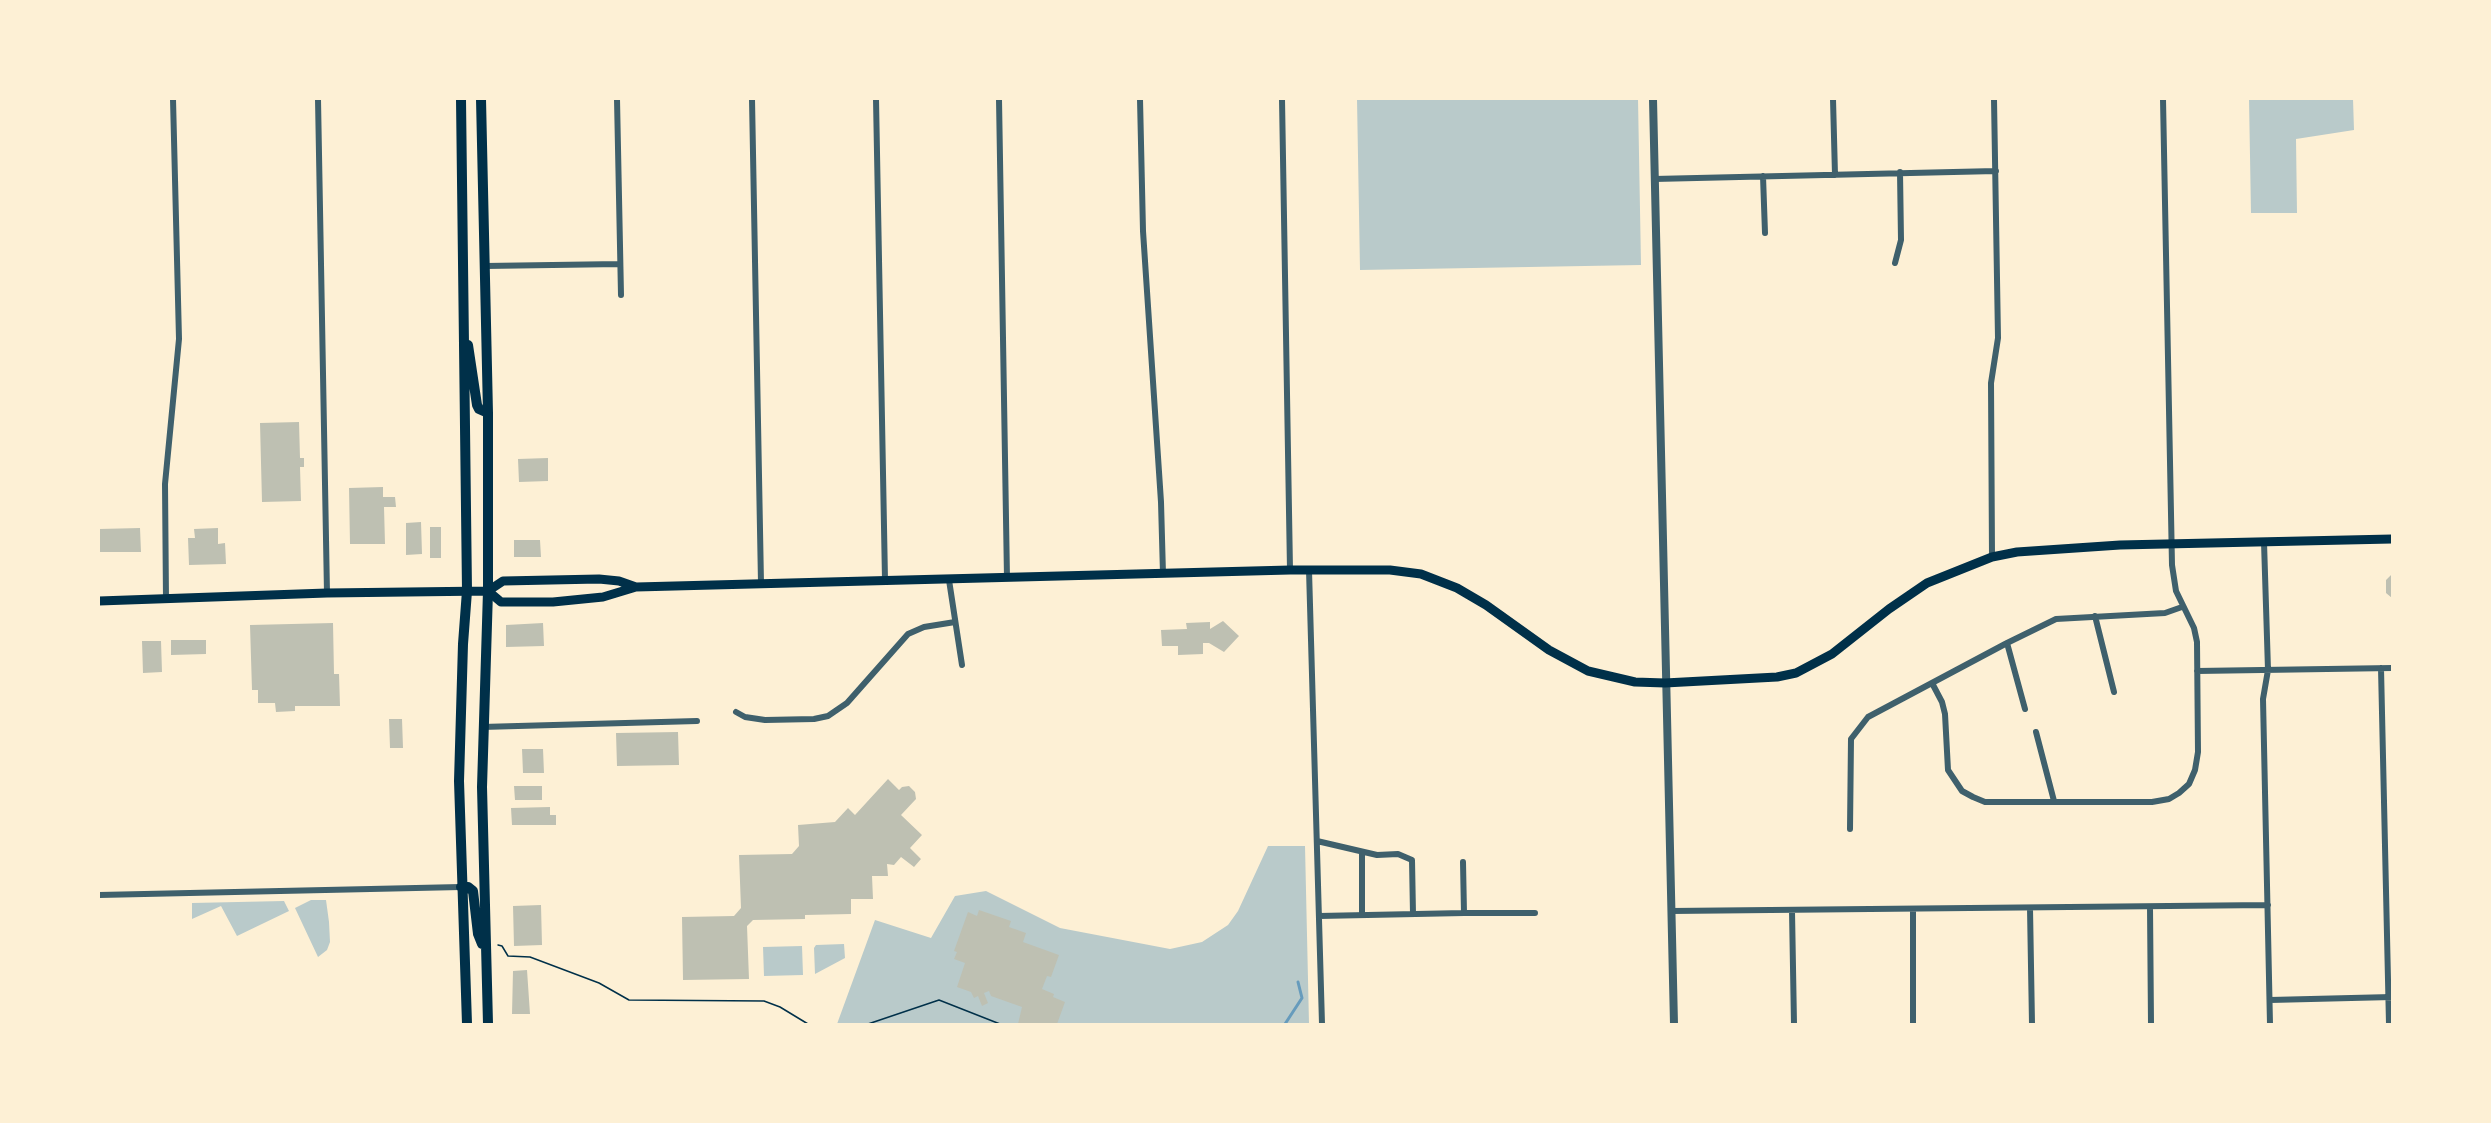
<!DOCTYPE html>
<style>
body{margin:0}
#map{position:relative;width:2491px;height:1123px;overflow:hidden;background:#fdf0d5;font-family:Ubuntu,sans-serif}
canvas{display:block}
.frame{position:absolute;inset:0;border:100px solid #fdf0d5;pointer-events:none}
</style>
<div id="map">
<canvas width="2491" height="1123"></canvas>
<div class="frame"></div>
</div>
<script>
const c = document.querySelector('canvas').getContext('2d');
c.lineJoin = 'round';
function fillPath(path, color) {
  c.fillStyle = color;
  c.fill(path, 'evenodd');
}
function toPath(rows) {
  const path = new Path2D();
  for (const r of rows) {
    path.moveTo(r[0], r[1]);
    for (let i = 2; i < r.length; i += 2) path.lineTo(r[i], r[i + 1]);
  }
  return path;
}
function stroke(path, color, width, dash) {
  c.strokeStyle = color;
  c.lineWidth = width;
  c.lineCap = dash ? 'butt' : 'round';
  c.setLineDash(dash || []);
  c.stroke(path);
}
fillPath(toPath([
 [1357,99,1638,99,1641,265,1360,270],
 [2249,99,2353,99,2354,130,2296,139,2297,213,2251,213],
 [1268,846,1305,846,1309,1024,837,1024,875,920,931,938,955,896,986,891,1060,928,1170,949,1202,942,1228,925,1238,911],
 [311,900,326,900,329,922,330,942,327,950,318,957,295,908],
 [284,901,289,911,237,936,221,906,192,919,192,903],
 [844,944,845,958,815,974,814,948,816,945],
 [802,946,803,975,764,976,763,947]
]), '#b9caca');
stroke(toPath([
 [1285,1024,1302,998,1298,982]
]), '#669bbc', 3);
fillPath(toPath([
 [299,422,300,458,304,458,304,467,300,467,301,501,262,502,260,423],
 [548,458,548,481,519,482,518,459],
 [383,487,383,497,395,497,396,507,384,507,385,544,350,544,349,488],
 [421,522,422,554,406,555,406,523],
 [430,527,441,527,441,558,430,558],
 [140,528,141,552,99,552,99,529],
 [218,528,218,544,225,543,226,564,189,565,188,538,195,538,194,529],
 [514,540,540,540,541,557,514,557],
 [2392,574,2392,598,2386,593,2386,580],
 [1223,621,1239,636,1224,652,1209,643,1203,643,1203,654,1178,655,1178,646,1162,646,1161,630,1187,629,1186,623,1210,622,1210,629],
 [333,623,334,674,339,674,340,706,295,706,295,711,276,712,275,703,258,703,258,690,252,690,250,625],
 [543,623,544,646,506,647,506,625],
 [171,640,206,640,206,654,171,655],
 [142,641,161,641,162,672,143,673],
 [389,719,402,719,403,748,390,748],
 [678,732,679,765,617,766,616,733],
 [522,749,543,749,544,773,523,773],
 [888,779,899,790,902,787,909,786,915,792,916,799,901,815,922,835,910,848,921,859,914,867,901,857,894,865,887,864,888,876,872,876,873,899,851,899,851,914,805,915,805,919,753,920,747,926,749,979,683,980,682,917,734,916,741,908,739,855,792,854,799,846,798,825,835,822,848,808,855,815],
 [514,786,542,786,542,800,515,800],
 [550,807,550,815,556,815,556,825,512,825,511,808],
 [541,905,542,945,514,946,513,906],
 [979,910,1011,921,1009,927,1026,933,1023,942,1059,955,1051,977,1047,976,1042,989,1054,994,1053,997,1065,1002,1057,1024,1018,1024,1022,1007,991,996,989,991,984,993,988,1003,982,1006,978,996,974,998,971,992,957,987,965,963,954,959,957,952,954,951,968,912,977,916],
 [527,970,530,1014,512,1014,513,971]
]), '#bec0b2');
stroke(toPath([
 [498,945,502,946,508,956,530,957,599,983,629,1000,764,1001,780,1007,808,1024],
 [868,1024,939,1000,1000,1024]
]), '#003049', 1.5);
stroke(toPath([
 [318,99,327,593],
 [617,99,621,295],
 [752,99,761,583],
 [876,99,885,580],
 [999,99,1007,578],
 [1140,99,1143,231,1161,502,1163,574],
 [1282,99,1290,570],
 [1833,99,1835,175],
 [1763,176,1765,233],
 [1654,179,1996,171],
 [1895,263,1901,240,1900,172],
 [485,266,620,264],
 [2264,542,2268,670,2263,699,2270,1024],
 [1992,557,1991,383,1998,338,1994,99],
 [1309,570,1322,1024],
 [949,580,962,665],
 [166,600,165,484,179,339,173,99],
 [2095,616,2114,692],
 [2007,643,2025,709],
 [2381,668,2389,1024],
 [2197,671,2392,668],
 [1932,683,1942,702,1945,714,1948,770,1962,791,1973,797,1985,802,2152,802,2169,799,2179,793,2189,784,2195,770,2198,752,2197,642,2194,628,2176,591,2172,565,2163,99],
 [736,712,745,717,765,720,814,719,828,716,847,703,908,634,924,627,955,622],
 [482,727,697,721],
 [2036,732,2054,801],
 [1850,829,1851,739,1868,717,2007,643,2056,619,2165,613,2182,607],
 [1317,841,1377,855,1398,854,1412,860,1413,914],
 [1362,852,1362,915],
 [99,895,461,887],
 [2150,907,2151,1024],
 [2030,908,2032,1024],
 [1913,910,1913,1024],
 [1671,911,2268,905],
 [1792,911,1794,1024],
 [1464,913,1535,913],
 [1319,916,1464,913,1463,862],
 [2270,1000,2392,997]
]), '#3f606c', 6);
stroke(toPath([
 [1653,99,1674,1024]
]), '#3f606c', 8);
stroke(toPath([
 [488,591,501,602,553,602,603,597,636,587,1290,570,1390,570,1421,574,1457,588,1486,605,1549,650,1588,671,1635,682,1665,683,1777,677,1796,673,1832,654,1889,609,1927,583,1992,557,2017,552,2120,545,2392,539],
 [99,601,327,593,488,591,503,581,599,579,619,581,636,587]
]), '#003049', 9);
stroke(toPath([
 [461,99,467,591,463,644,459,781,467,1024],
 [481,99,488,413,488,591,482,787,488,1024],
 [468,345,477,405,479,409,488,413],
 [461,887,468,887,473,891,478,934,482,944]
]), '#003049', 10);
</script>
